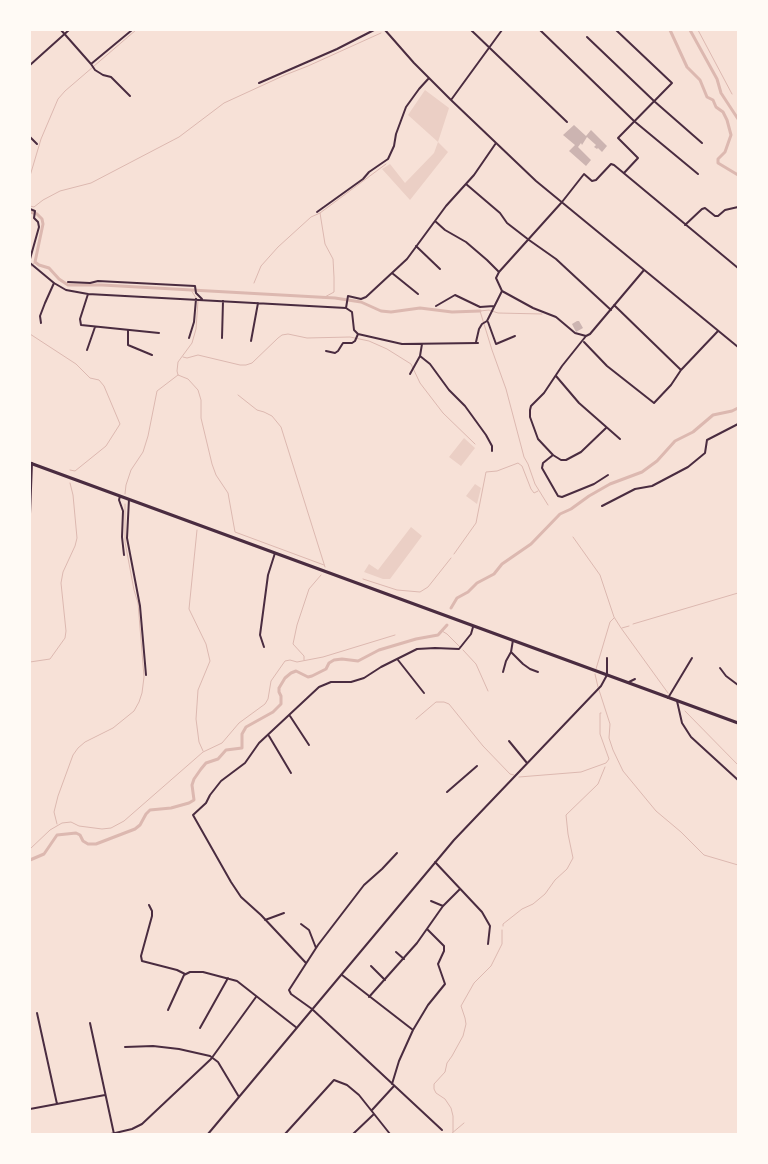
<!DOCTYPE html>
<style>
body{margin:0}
#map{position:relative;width:768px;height:1164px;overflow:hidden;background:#f7e1d7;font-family:"Roboto Serif",serif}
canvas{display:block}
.frame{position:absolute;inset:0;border:31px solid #fffaf5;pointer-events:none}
</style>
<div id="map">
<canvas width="768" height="1164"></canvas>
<div class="frame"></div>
</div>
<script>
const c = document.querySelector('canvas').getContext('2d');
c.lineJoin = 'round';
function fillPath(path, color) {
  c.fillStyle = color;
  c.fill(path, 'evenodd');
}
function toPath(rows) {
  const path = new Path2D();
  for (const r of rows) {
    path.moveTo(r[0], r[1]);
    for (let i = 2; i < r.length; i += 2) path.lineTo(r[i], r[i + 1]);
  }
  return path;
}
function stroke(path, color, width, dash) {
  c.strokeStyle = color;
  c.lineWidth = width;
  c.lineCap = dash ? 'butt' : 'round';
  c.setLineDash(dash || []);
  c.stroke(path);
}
fillPath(toPath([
 [425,90,449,108,438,142,448,152,410,200,382,169,390,164,405,183,434,153,438,142,408,115],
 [464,438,475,448,461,466,449,457],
 [475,484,481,488,477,504,466,496],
 [411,527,422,536,390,579,383,579,364,572,369,564,378,570]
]), '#ebcfc5');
stroke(toPath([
 [698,30,732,94],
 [30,176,41,139,58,99,65,91,136,30],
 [30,206,34,207,43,200,60,191,91,183,179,137,224,103,285,75,308,66,381,33],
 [30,268,35,262],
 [254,283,261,266,278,247,311,217,320,213],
 [191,290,198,301,196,329,192,343,178,362,177,371,178,375,188,379,198,390,201,400,201,418,212,464,216,475,228,493,235,532,324,565],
 [323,298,334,292,334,277,333,259,325,244,320,213,386,164],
 [542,314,498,313,489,310,480,311,492,350,506,389,524,457,528,464,535,484,548,505],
 [30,334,76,364,90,378,99,380,104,386,120,424,106,446,75,471,70,470],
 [183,357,187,358,198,355,240,365,246,365,252,363,278,338,282,335,288,334,307,338,350,337,369,341,387,349,411,364,420,383,443,413,475,444],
 [238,395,257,410,264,412,272,416,281,427,325,567],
 [125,494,126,485,131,470,143,452,148,436,157,391,178,375],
 [197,530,189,609,206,644,210,661,198,690,196,719,199,742,203,751],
 [573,537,600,575,614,617,621,628,668,693],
 [454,554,476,523,486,472,497,471,518,463,522,466,531,489,534,493,538,491],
 [363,579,397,590,420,592,428,587,451,558],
 [633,624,738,593],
 [622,628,629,626],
 [442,631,447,634,460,647],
 [463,650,476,664,488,691],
 [304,660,304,656,293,644,297,625,309,589,321,575],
 [30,662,50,659,65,638,66,631,61,583,63,572,75,546,77,538,73,495,70,483],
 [596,669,610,622,614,618],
 [595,674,598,687],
 [599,690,610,724,609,738,613,750,623,771,656,811,681,832,704,855,738,865],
 [685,711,738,765],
 [416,719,436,702,444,702,449,704,483,746,510,774,514,775],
 [519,777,581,772,606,763,609,759,600,734,600,713,601,713],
 [57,824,54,812,58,796,73,755,78,748,85,742,113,728,134,711,139,702,142,693,144,677,138,603,134,590,125,542,125,504],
 [30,849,50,830,62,823,71,822,79,826,102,829,111,828,124,821,203,752,222,743,239,723,265,704,268,699,271,681,285,661,290,660,297,662,323,657,395,635],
 [503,926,503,924,522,909,533,904,545,894,555,880,567,869,573,858,568,834,566,815,598,784,605,767],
 [453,1132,453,1116,451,1108,445,1099,436,1093,434,1089,434,1084,445,1072,447,1063,452,1056,463,1036,466,1024,465,1018,461,1006,474,983,491,966,502,944,502,930],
 [451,1134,464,1123]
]), '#dcb8b0', 1);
stroke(toPath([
 [670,30,687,67,700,80,707,97,713,100,716,107,723,112,727,120,731,135,725,152,718,159,718,163,738,175],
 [690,30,717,79,721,93,738,119],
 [30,212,37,214,42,219,43,224,35,262,39,265,49,268,59,279,68,285,102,285,335,298,361,302,381,311,391,312,420,308,452,312,480,311],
 [451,608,457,598,468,592,477,583,494,574,502,564,531,544,560,514,571,509,589,496,610,484,642,472,657,461,675,441,693,432,713,415,732,411,738,408],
 [30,860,44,854,57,835,76,833,80,835,83,841,88,844,96,844,135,829,140,825,146,814,150,810,171,808,189,803,194,800,192,785,194,779,201,769,206,763,218,759,226,750,242,748,242,734,246,727,273,712,281,704,281,696,279,692,279,688,285,678,291,673,296,671,308,677,312,676,326,669,329,663,334,660,342,659,358,661,379,650,416,639,438,635,447,625]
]), '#dcb8b0', 3);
fillPath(toPath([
 [574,125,586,136,591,130,607,146,602,152,598,148,597,149,594,147,596,145,587,137,582,145,581,143,578,147,591,160,586,166,569,151,575,145,563,135],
 [577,321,579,321,583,328,576,332,572,324]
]), '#ccb4b1');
stroke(toPath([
 [61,30,91,64,132,30],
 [385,30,414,63,451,100,536,181,738,347],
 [471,30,567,122],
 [540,30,634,121,698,174],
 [616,30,672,83,618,138,638,158,624,173],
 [587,37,654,101,702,143],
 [91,64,95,70,103,75,111,77,130,96],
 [30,65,69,30],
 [259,83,337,49,374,30],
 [451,100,502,30],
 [30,137,37,144],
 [466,184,500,213,507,223,529,240,556,259,611,310],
 [30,209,35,211,34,218,38,222,39,227,30,259],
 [317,212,363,179,369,172,388,159,394,146,396,134,406,107,419,89,429,78],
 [435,221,445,230,466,242,487,260,499,272],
 [685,225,702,209,705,208,715,216,718,216,725,210,738,207],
 [416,246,440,269],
 [30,263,54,283,66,290,88,294,346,308,352,312,354,330,358,334,402,344,478,343],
 [392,273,418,294],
 [68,282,90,283,98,281,195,286,196,293,202,299],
 [502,291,496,278,499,272,562,202,584,174,592,181,596,180,611,164,614,165,738,268],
 [88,294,80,319,81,325,159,333],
 [614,305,681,370],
 [436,306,455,295,480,307,494,306],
 [346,308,348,296,361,299,366,297,407,259,446,206,474,175,496,143],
 [488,322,496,344,515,336],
 [41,323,40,316,45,303,54,283],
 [128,330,128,345,152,355],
 [189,338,194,322,196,299],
 [222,338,223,301],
 [251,341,258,303],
 [476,342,479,329,482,324,487,321,502,291,533,308,556,317,575,333,586,336],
 [584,342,607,366,654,403,671,385,681,370,718,331],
 [87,350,95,327],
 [326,351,335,353,338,351,343,343,352,343,355,341,358,334],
 [420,356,430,364,449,390,465,406,486,435,492,446,492,451],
 [410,374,420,356,422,344],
 [556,376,579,403,620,439],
 [606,428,581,452,566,460,561,460,553,455,543,463,542,468,558,496,562,497,594,484,608,475],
 [553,455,538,439,530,417,530,410,531,406,544,393,562,366,586,336,590,334,644,270],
 [120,496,119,500,123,511,122,537,124,555],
 [129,499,127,538,140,606,146,675],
 [602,506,635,489,652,486,688,467,705,453,707,440,738,424],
 [30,514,32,463],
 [264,647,260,635,268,575,275,553],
 [511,652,523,664,530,669,538,672],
 [398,660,424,693],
 [720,668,726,676,738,685],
 [503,672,506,661,511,652,513,640],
 [629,682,635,679],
 [668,698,692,658],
 [677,701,682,723,691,737,738,780],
 [290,716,309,745],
 [269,736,291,773],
 [509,741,527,763],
 [447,792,477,766],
 [397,853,382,869,364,885,318,945,289,990,291,994,312,1009,442,1130],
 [435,862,482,912,490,926,488,944],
 [431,901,443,906],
 [149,905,152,911,152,916,141,956,142,961,177,970,185,974],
 [265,920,284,913],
 [301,924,309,930,316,948],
 [396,952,404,959],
 [306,963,261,915,241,897,231,882,193,815,206,803,210,795,221,781,245,763,259,743,319,687,331,682,351,682,364,678,381,667,417,649,435,648,459,649,471,634,473,627],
 [371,966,385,980],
 [342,975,413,1030],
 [369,997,417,943,443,906,460,889],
 [168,1010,184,975,190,972,203,972,237,981,297,1028],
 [37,1013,57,1104],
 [90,1023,114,1134],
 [200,1028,228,978],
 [125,1047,153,1046,179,1049,210,1056,218,1062,239,1097],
 [392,1084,399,1061,413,1030,428,1005,445,984,438,964,444,951,444,946,427,929],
 [30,1109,105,1095],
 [372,1110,394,1086],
 [111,1134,132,1129,142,1124,211,1059,256,997],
 [208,1134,454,840,601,686,607,675,607,658],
 [285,1134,334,1080,347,1085,359,1095,390,1134],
 [353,1134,374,1114]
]), '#4a2c40', 2);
stroke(toPath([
 [30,463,738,723]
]), '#4a2c40', 3);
</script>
